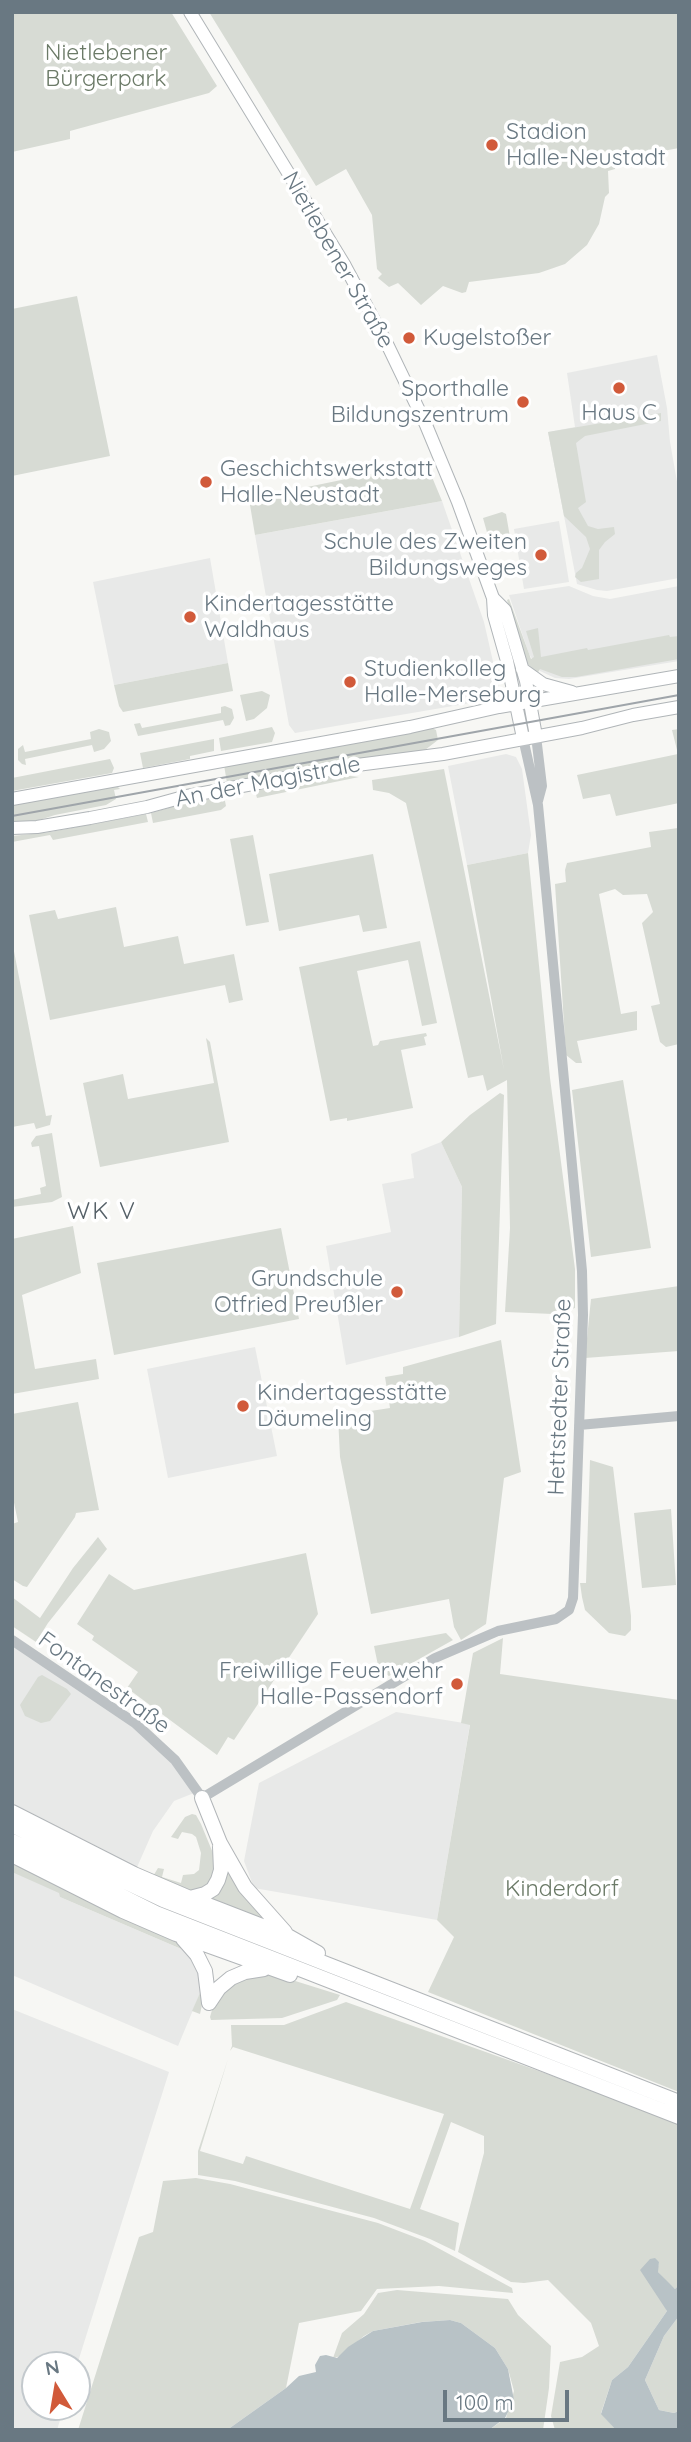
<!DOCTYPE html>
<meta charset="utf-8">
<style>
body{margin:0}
#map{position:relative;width:691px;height:2442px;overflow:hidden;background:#f7f7f4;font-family:Quicksand,sans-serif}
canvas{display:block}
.frame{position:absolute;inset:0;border:14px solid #697882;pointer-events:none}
.north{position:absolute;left:21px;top:2351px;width:70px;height:70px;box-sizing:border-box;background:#fff;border:2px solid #c3c9cd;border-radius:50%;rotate:349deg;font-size:19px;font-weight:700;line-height:28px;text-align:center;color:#697882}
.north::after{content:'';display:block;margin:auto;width:24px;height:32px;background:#d15a3a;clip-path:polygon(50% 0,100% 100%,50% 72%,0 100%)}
.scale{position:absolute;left:443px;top:2390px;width:126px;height:32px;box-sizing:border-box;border:4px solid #697882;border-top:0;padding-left:9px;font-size:21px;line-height:24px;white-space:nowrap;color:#697882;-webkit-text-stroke:5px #fff;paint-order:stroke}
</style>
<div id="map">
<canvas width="691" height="2442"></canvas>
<div class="frame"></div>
<div class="north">N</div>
<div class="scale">100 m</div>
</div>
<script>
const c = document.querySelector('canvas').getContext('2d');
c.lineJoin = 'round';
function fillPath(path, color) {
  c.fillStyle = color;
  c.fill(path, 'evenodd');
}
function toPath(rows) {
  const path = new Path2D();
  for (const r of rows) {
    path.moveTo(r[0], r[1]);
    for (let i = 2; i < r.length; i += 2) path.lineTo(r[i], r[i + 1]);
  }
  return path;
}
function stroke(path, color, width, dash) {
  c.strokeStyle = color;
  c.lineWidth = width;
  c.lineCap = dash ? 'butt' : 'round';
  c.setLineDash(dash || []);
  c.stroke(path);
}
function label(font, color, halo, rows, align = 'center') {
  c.font = font + ' Quicksand,sans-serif';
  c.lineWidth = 7;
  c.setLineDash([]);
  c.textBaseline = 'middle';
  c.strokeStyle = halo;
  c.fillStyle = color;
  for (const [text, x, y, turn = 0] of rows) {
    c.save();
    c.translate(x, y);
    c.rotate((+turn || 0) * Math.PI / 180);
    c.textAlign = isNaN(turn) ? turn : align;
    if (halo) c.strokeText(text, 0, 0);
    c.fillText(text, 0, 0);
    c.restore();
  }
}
fillPath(toPath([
 [657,355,667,408,670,442,679,493,679,578,607,591,597,590,577,584,548,432,575,427,567,373],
 [442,501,484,622,499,688,498,693,488,700,295,733,289,725,255,535],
 [559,521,569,582,524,589,514,529],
 [210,558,228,663,114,685,93,582],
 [569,586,593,596,610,599,679,586,679,661,569,679,555,678,540,671,529,654,509,595],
 [506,754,516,757,522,769,531,835,528,853,467,865,448,766],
 [441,1142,462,1187,459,1337,346,1365,326,1246,391,1232,382,1184,414,1178,411,1154],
 [255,1347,277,1456,168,1478,147,1369],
 [12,1640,135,1723,175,1760,194,1793,174,1801,153,1831,134,1874,12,1812],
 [396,1712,470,1724,437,1920,254,1888,244,1861,259,1783],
 [12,1869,62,1891,60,1897,186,1951,200,1975,203,1986,178,2046,12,1975],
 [12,2009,169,2072,77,2365,35,2365,35,2407,64,2407,57,2430,12,2430]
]), '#e8e9e8');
fillPath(toPath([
 [12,12,171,12,217,86,209,93,70,131,70,139,12,152],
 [209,12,679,12,679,148,615,160,615,169,608,171,609,193,605,197,599,224,587,245,565,264,539,273,469,282,466,292,462,293,443,286,421,305,398,283,389,287,378,278,382,274,377,269,372,215,346,169,316,186],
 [77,296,110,456,12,476,12,309],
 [661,413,661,421,585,436,576,443,586,502,578,508,588,526,598,529,614,527,615,534,605,542,599,550,599,579,581,582,575,577,576,573,582,568,590,549,586,537,564,516,548,432],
 [419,464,427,465,442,501,255,535,249,499],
 [502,512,506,514,511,543,495,547,490,543,483,518],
 [509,599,531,659,534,657,526,631,538,628,541,657,587,648,588,650,669,635,670,637,679,636,679,659,576,677,562,677,540,669,537,674,524,660,507,600],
 [228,663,233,691,123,712,119,706,114,685],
 [262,691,270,695,267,708,254,719,246,721,240,695],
 [225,706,232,709,234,718,230,725,225,726,223,720,138,736,134,724,140,723,142,728,221,713,221,707],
 [272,727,275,733,272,742,221,751,219,738],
 [430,727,436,730,438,740,425,750,227,783,224,765],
 [99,729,109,732,110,737,111,741,104,749,94,752,92,745,25,759,26,765,22,764,18,760,18,749,23,745,25,752,91,739,90,732],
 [679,729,679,803,616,816,610,794,583,799,577,775,678,754,672,730],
 [214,739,214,751,190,756,190,759,143,768,140,753],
 [110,759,114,768,112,773,12,791,12,778],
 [444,769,504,1070,467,865,528,853,550,1078,575,1269,575,1308,553,1314,505,1312,510,1228,507,1080,487,1091,483,1075,468,1078,406,803,389,793,373,790,372,780],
 [341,775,359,777,257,798,255,791],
 [116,785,120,789,114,790,116,799,106,805,55,815,36,821,12,823,12,803],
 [224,796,226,806,221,810,153,823,151,813,175,806],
 [146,814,148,822,53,840,50,835,12,842,12,836,50,832],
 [678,828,679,1044,666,1047,660,1042,651,1006,660,1004,642,923,653,912,647,894,623,895,615,889,599,894,621,1014,637,1011,637,1030,577,1041,582,1063,576,1063,566,1055,555,884,566,882,565,870,567,863,651,847,649,832],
 [253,835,269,922,246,926,230,839],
 [373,854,387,928,363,932,359,915,279,931,269,874],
 [116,907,124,947,178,936,184,964,234,954,243,1000,229,1003,225,985,50,1020,29,915,55,910,58,919],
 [12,941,46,1116,52,1115,50,1125,36,1129,34,1123,12,1127],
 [420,941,437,1023,422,1026,408,960,357,971,373,1046,378,1045,380,1041,426,1033,427,1036,424,1037,426,1045,401,1050,413,1108,347,1121,347,1118,330,1121,299,967],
 [206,1038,210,1042,229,1142,100,1167,83,1083,123,1074,128,1099,214,1083],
 [623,1080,651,1248,591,1257,572,1090],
 [500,1093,504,1095,496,1324,459,1337,462,1187,441,1142,470,1115],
 [52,1133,62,1197,52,1202,12,1207,12,1200,41,1194,40,1188,46,1186,39,1146,32,1147,31,1143,36,1136],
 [73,1226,81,1273,22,1295,35,1369,96,1359,99,1379,12,1394,12,1239],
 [281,1228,299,1319,114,1355,97,1263],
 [679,1286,679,1351,585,1358,591,1299],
 [501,1340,521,1472,504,1478,486,1624,461,1640,454,1627,449,1599,371,1614,340,1457,338,1416,390,1408,385,1377,403,1374,403,1367],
 [78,1402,99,1510,76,1513,75,1517,27,1587,23,1586,12,1579,12,1524,18,1522,12,1493,12,1414],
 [590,1460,613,1467,631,1616,631,1630,625,1636,609,1633,585,1610,582,1597,580,1583,586,1583],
 [671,1509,676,1585,642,1588,634,1513],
 [98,1537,107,1549,48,1623,36,1642,12,1626,12,1597,40,1618,73,1568],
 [306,1553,318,1614,234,1740,228,1737,217,1755,127,1688,138,1672,92,1640,94,1636,77,1624,109,1574,134,1590],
 [446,1633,453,1640,389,1676,379,1670,374,1646],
 [503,1638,500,1674,679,1700,679,2092,428,1992,454,1937,437,1920,470,1725,461,1723,473,1653],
 [42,1675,67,1689,71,1694,50,1721,41,1723,25,1716,20,1705,38,1677],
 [192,1814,196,1815,201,1824,215,1858,217,1870,211,1884,192,1893,152,1878,158,1868,164,1869,162,1877,181,1883,183,1875,194,1874,199,1870,201,1853,196,1837,192,1834,182,1832,178,1839,171,1837,185,1817],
 [222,1858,273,1926,206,1897],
 [12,1860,73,1892,183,1943,193,1955,203,1976,205,1991,200,2014,192,2011,203,1986,200,1975,186,1951,60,1897,59,1893,12,1872],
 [273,1974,340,1995,337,2000,282,2018,211,2020,210,2017,214,2003,237,1978],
 [346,2002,592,2090,679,2124,679,2285,675,2289,668,2283,657,2271,659,2262,650,2259,667,2311,628,2367,612,2380,601,2413,616,2430,555,2430,551,2416,560,2362,582,2357,599,2346,591,2323,548,2280,524,2283,511,2282,458,2252,484,2153,484,2136,451,2122,420,2209,459,2223,455,2251,430,2239,374,2218,235,2181,198,2175,198,2151,228,2059,200,2151,243,2164,246,2156,410,2209,444,2114,233,2047,230,2051,232,2046,231,2025,284,2025],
 [196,2178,230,2184,378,2223,425,2241,512,2288,513,2293,439,2286,377,2289,361,2311,299,2323,286,2388,227,2430,78,2430,139,2237,153,2232,163,2181],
 [397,2290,508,2299,518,2315,551,2346,549,2388,543,2430,489,2430,506,2418,514,2391,508,2369,495,2348,461,2323,450,2320,421,2322,373,2331,364,2336,341,2356,333,2358,342,2333,364,2314,378,2293],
 [679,2316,679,2411,674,2413,659,2410,645,2380,664,2336]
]), '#d7dbd4');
fillPath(toPath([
 [655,2258,659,2262,658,2272,675,2289,679,2285,679,2316,664,2336,645,2380,659,2410,674,2413,679,2411,679,2430,616,2430,601,2414,612,2380,628,2367,667,2311,640,2270,650,2259],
 [450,2320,461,2323,495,2348,508,2369,514,2400,505,2418,489,2430,227,2430,286,2388,299,2376,316,2372,315,2365,320,2356,326,2355,337,2358,348,2347,373,2331,422,2322]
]), '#b8c2c6');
const major = toPath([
 [190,12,345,266,388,346,426,425,458,502,493,598,494,615,507,661,523,738],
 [493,598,505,610,526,681,536,736],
 [522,669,543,684,572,692],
 [12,799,410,727,499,707,679,676],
 [12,828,37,827,90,818,147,807,187,796,357,765,443,754,582,728,633,715,679,707]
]);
const highway = toPath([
 [202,1798,220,1843,245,1887,285,1932],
 [12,1812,134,1874,190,1898,288,1936,318,1953],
 [12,1825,83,1862,163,1900,679,2102],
 [12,1841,156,1913,679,2117],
 [12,1855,123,1911,176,1934,290,1975],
 [190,1898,205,1894,213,1889,218,1880,221,1870,220,1847],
 [183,1939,197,1955,205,1971,209,2003],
 [209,2003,219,1988,231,1978,245,1972,264,1969]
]);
stroke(major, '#b0b5b8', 14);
stroke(highway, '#b2b6b9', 16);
stroke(toPath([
 [536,736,542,786,538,801],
 [579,1425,679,1416],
 [12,1640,135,1723,175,1760,202,1798,435,1658,498,1631,556,1619,569,1610,573,1598,583,1315,582,1271,541,836,538,805,523,738]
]), '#bcc1c4', 10);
stroke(major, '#fff', 12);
stroke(highway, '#fff', 14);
stroke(toPath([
 [12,816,679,695]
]), '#9fa5aa', 2);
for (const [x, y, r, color] of [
 [492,145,7,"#d15a3a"],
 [409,338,7,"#d15a3a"],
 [619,388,7,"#d15a3a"],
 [523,402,7,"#d15a3a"],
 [206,482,7,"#d15a3a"],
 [541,555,7,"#d15a3a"],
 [190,617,7,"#d15a3a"],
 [350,682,7,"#d15a3a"],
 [397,1292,7,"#d15a3a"],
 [243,1406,7,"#d15a3a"],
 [457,1684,7,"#d15a3a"]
]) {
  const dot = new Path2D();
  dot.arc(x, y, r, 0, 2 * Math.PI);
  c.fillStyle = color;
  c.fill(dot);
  stroke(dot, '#fff', 2.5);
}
label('23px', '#6b7a67', '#fff', [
 ["Nietlebener",106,53],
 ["Bürgerpark",106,79],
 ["Kinderdorf",562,1889]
]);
label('23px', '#697882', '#fff', [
 ["Stadion",506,132],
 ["Halle-Neustadt",506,158],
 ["Kugelstoßer",423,338],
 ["Sporthalle",509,389,"right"],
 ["Bildungszentrum",509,415,"right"],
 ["Haus C",619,413,"center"],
 ["Geschichtswerkstatt",220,469],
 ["Halle-Neustadt",220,495],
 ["Schule des Zweiten",527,542,"right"],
 ["Bildungsweges",527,568,"right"],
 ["Kindertagesstätte",204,604],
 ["Waldhaus",204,630],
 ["Studienkolleg",364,669],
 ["Halle-Merseburg",364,695],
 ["Grundschule",383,1279,"right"],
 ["Otfried Preußler",383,1305,"right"],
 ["Kindertagesstätte",257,1393],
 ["Däumeling",257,1419],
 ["Freiwillige Feuerwehr",443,1671,"right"],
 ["Halle-Passendorf",443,1697,"right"]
], 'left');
label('23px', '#697882', '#fff', [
 ["Nietlebener Straße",338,260,60],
 ["An der Magistrale",268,782,-11],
 ["Hettstedter Straße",560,1397,-88],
 ["Fontanestraße",104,1683,36]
]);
c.letterSpacing = '2px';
label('24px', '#566168', '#fff', [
 ["WK V",102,1212]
]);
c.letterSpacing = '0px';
</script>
